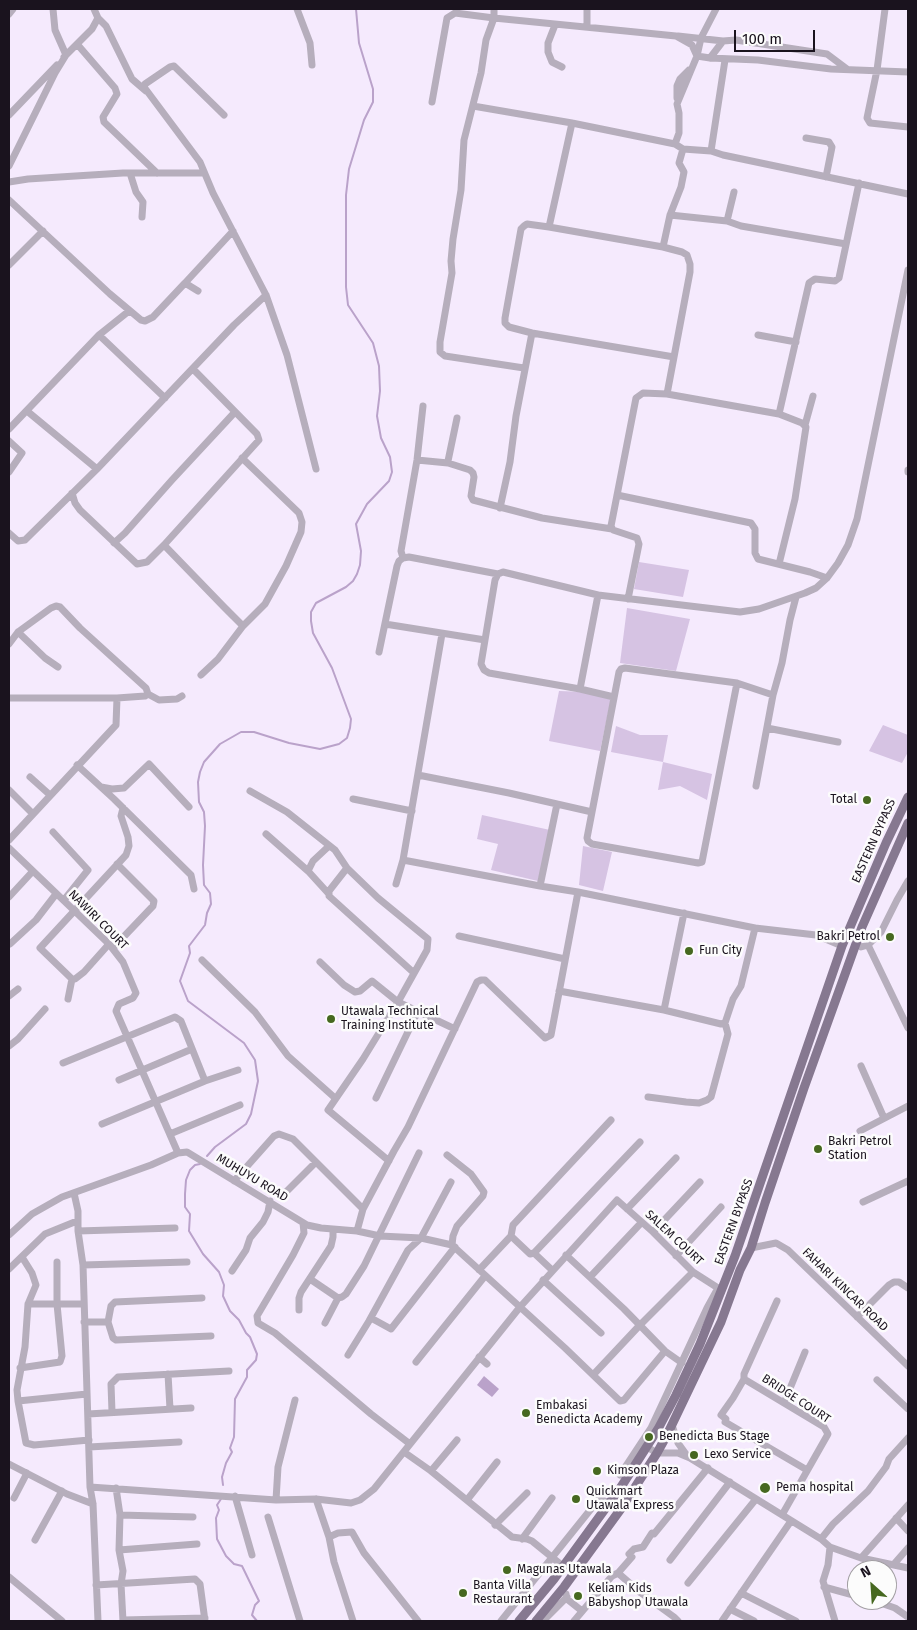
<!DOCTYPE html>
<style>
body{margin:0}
#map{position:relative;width:917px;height:1630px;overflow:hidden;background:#f5eafd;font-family:"Fira Sans",sans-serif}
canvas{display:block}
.frame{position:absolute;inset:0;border:10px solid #1a131e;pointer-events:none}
.north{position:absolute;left:847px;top:1560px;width:50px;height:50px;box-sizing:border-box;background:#fcfcfc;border:1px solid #a29fa3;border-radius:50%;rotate:334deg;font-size:14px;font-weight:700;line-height:20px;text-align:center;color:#1a131e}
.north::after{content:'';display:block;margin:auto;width:18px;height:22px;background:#466820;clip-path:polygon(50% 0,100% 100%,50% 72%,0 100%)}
.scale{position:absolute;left:734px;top:30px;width:81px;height:22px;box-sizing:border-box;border:2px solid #1a131e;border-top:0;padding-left:6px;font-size:15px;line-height:18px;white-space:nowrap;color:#1a131e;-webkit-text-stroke:4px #fcfcfc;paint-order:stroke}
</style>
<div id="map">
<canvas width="917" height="1630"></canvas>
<div class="frame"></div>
<div class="north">N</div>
<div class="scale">100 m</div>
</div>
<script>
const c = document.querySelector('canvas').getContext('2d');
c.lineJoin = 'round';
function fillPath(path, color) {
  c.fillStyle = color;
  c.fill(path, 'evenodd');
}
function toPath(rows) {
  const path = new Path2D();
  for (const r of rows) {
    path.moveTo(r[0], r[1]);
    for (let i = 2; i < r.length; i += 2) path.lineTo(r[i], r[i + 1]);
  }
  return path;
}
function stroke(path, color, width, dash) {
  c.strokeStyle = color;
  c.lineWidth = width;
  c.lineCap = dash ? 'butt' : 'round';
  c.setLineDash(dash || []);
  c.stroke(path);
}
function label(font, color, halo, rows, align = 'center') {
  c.font = font + ' "Fira Sans",sans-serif';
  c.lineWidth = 5;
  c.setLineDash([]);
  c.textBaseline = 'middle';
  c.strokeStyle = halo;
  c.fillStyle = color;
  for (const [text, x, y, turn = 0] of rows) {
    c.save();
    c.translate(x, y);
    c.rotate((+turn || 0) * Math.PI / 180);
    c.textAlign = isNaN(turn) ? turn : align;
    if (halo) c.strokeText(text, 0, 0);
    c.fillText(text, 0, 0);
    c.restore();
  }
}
fillPath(toPath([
 [639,562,689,570,683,597,634,589],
 [627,608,690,619,676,671,620,663],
 [559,691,586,692,611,699,600,751,549,741],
 [883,725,908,735,908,752,902,763,869,751],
 [616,726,640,735,668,735,663,762,712,774,707,800,680,786,658,790,663,762,611,752],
 [482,815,550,830,538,881,491,870,498,844,477,839],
 [583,846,612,852,603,891,579,885]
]), '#d6c3e3');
fillPath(toPath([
 [484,1376,499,1389,492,1397,477,1385]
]), '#baa2ca');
stroke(toPath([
 [207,1156,215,1147,246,1124,251,1114,258,1081,255,1060,244,1043,188,1001,180,981,190,953,189,946,205,925,207,913,211,904,210,893,204,885,203,865,205,826,204,812,199,802,198,782,200,772,204,762,220,744,241,732,254,732,289,743,320,749,339,744,347,738,350,728,351,719,332,668,313,633,311,621,311,612,316,603,346,587,353,581,357,574,360,565,361,551,356,524,367,504,389,481,392,472,390,457,381,438,377,416,380,391,379,366,373,343,348,305,346,287,346,195,349,169,364,120,373,102,373,89,359,43,356,9],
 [200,1164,195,1165,190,1170,186,1180,185,1194,185,1207,190,1214,189,1231,203,1254,219,1272,224,1285,223,1296,230,1311,239,1320,246,1333,250,1337,257,1354,256,1360,247,1370,247,1377,235,1399,234,1437,230,1448,232,1452,226,1463,222,1477,223,1485],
 [221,1499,217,1505,219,1510,216,1518,217,1539,226,1556,234,1564,242,1566,259,1601,255,1605,252,1615,257,1621]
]), '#baa2ca', 2);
stroke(toPath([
 [53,9,55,30,66,55,64,57],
 [297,9,310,43,312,65],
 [587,9,587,26],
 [885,9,877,70,867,118,870,123,908,127],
 [9,14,13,9],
 [98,18,106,26,132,79,146,91],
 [555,25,548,43,548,52,552,62,562,67],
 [678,36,723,41],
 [77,44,115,88,117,94,103,117,104,122,157,173],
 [710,58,723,41,736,40,827,54,847,69],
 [677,98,677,86,680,79,689,70],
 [432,102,447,18,455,13,494,18,494,9],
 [473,106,572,123,675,144,683,149,679,163,684,172,681,187,670,215,663,247],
 [9,115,57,65],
 [224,115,174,66,170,67,145,84,144,87,200,162,213,193,266,295,287,355,316,469],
 [806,138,829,142,832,147,826,177],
 [675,144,679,133,679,113,677,104,697,56,701,38,716,9],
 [683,149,711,151,723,155,908,194],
 [711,151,725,60],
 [9,166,55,73,66,55,92,29,98,18,94,9],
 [130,173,136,192,143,202,142,217],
 [9,182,28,179,123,173,204,173],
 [9,200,110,294,141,320,145,321,153,317,185,283,198,291],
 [670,215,727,221,741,226,846,244],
 [727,221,734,192],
 [549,227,572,123],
 [9,265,43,231],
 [185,283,233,231],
 [99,335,165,398],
 [758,335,796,342],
 [524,368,445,356,440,352,440,342,452,273,451,261,453,239,461,190,464,140,481,73,486,40,494,18,676,36,692,45,697,56,710,58,758,60,831,69,908,72],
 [667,394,779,414,809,283,815,279,835,281,839,278,859,183],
 [27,411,97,469],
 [457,418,448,461,448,463,470,470,473,473,474,477,471,496,473,500,542,518,612,529],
 [805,425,813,396],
 [9,429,99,335,129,311],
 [9,441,22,453,9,472],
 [417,460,448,463],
 [908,472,908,470],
 [72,493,75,503,80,510,137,564,147,562,164,545,259,440,257,434,193,369],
 [617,495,751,523,755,529,755,553,758,559,810,572,827,578],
 [500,508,510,462,516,416,532,333],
 [9,533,18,541,25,540,97,469,234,325,266,295],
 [114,543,125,533,172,480,235,412],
 [164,545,224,607,243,626],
 [403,558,401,551,417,460,423,406],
 [779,564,795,499,806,427,802,423,779,414],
 [628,599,639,544,637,538,613,530,611,526,636,398,643,393,667,394,674,357,532,333,509,327,505,323,505,318,521,229,524,226,527,224,549,227,663,247,682,252,687,255,690,264,690,272,674,357],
 [385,624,485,640],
 [18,632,45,658,58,667],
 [9,644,18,632,51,608,56,606,60,607,80,628,146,688,148,694,145,696,117,698,116,725,9,840],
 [379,652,397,566,399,561,403,558,409,557,498,574],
 [201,675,218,659,243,626,265,604,286,566,301,532,302,522,299,513,242,458],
 [737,683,625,668,621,669,619,672,592,812,587,838,588,841,592,844,698,863,702,862,737,683,773,695],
 [580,689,489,673,484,670,481,664,495,580,498,574,503,572,598,595],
 [148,694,159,700,177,699,182,696],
 [614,697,580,689,598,595,740,612,759,609,805,593,816,588,827,578,838,563,848,545,857,519,908,270],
 [9,698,117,698],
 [767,728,838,742],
 [77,765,114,799,191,875,194,889],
 [418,775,509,793,557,804],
 [30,777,50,795],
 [756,786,773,695,782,663,790,620,796,597],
 [101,787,112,789,124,788,149,764,189,807],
 [9,790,33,814],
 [250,791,287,812,335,850,347,868,378,898,428,939,427,950,398,1002,363,1059,328,1110,389,1161],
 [353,799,412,811],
 [592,812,557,804,540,886,578,892,755,928,816,935,842,946],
 [53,832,88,870,64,900],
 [266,834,308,871,328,893],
 [9,848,109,944,123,962,136,993,133,998,119,1004,116,1011,178,1153],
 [403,860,540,886],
 [347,868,329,891,329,896,414,973],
 [308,871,313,861,329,846],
 [396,884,403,860,442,634],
 [9,897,33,871],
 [459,936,565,959],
 [856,943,861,947,868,945,881,932,897,900,908,881],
 [10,944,36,920,56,894],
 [109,944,84,972,75,979,72,979,40,948,126,855,129,846,128,837,121,816,123,808],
 [868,945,908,1028],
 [113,948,153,906,154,901,117,864],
 [202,960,255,1012,288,1056,335,1098],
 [320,962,344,985,355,992,360,991,372,981,398,1002,455,1029],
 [559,991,664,1010,721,1024,725,1023,733,999,741,986,755,928],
 [9,996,18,989],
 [68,999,72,979],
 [664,1010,684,913],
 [9,1046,18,1039,45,1009],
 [63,1063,175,1017,181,1021,205,1081],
 [861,1066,884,1118],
 [119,1080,192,1049],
 [648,1097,686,1102,699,1103,707,1100,711,1097,728,1034,725,1023],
 [376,1098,418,1011],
 [102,1124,205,1081,238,1070],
 [860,1131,908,1106],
 [170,1134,240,1105],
 [447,1155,471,1174,484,1192,483,1196,457,1226,453,1236,452,1245],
 [234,1181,274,1136,279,1134,293,1139,363,1209],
 [286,1192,316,1162],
 [74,1193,78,1211,78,1231,83,1265,90,1487,93,1504,98,1621],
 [863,1202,908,1181],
 [627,1209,676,1158],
 [303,1223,304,1233,293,1255,257,1316,258,1323,275,1333,371,1414,410,1444],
 [78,1231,175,1228],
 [357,1231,363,1209,394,1151,408,1127,477,982,481,980,485,980,545,1038,551,1035,578,892],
 [653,1232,700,1182],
 [9,1235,32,1214,62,1197,151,1165,178,1153,187,1152,307,1225,321,1228,357,1231,380,1236,421,1238,452,1245,520,1307,374,1489,360,1500,351,1503,316,1499,276,1500,90,1487],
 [511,1236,513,1225,611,1120],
 [751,1248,776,1243,788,1250,908,1366],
 [534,1253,552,1270],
 [566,1255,624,1309,665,1351,682,1363],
 [676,1256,721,1207],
 [22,1257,32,1273,36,1285,28,1304,25,1347,17,1390,18,1401,87,1394],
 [83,1265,187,1262],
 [9,1269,45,1234,77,1221],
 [479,1270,511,1236,530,1254,534,1253,640,1142],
 [232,1271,246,1250,250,1238,263,1222,268,1212,270,1201],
 [590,1277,641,1223],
 [310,1279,338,1298],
 [543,1280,601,1333],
 [338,1298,342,1297,346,1294,364,1266,419,1153],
 [777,1301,744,1374,744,1379,824,1427,828,1434,782,1515],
 [28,1304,84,1304],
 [299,1310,299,1298,301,1292,331,1246,333,1237,333,1230],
 [857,1317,889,1285,894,1282,899,1282,908,1288],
 [371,1318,391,1329,455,1247],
 [84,1322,108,1322,113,1338,116,1340,211,1336],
 [108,1322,111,1306,115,1302,202,1298],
 [325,1323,338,1298],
 [665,1351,624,1400,620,1401,565,1348,520,1307,617,1200,653,1232,693,1272,718,1288],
 [348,1355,369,1321,408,1250,421,1238,451,1182],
 [479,1357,487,1364],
 [416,1362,485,1276],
 [20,1368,60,1362,62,1356,57,1304,57,1262],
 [168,1374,170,1409],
 [593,1375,639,1326,693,1272],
 [744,1379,733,1398,721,1415,726,1419,725,1422,807,1470],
 [877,1380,908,1409],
 [18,1401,26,1443,34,1445,89,1440],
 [784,1403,805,1352],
 [112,1412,111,1384,118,1377,229,1371],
 [88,1414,191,1408],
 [672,1425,678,1443,688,1457],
 [89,1447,179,1442],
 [647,1447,657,1453,678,1453,690,1458,821,1539,830,1547,861,1558,908,1568],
 [404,1452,431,1471,512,1537,527,1539,532,1541,564,1567],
 [9,1464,67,1494,93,1504],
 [431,1471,457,1440],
 [620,1475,651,1428,707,1308,718,1288,721,1288],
 [116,1488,120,1515,119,1550,123,1571,121,1584,123,1621],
 [235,1496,252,1555],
 [14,1498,27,1473],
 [316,1499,329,1537,334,1562,353,1621],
 [276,1500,278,1467,295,1400],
 [467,1500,497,1462],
 [120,1515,193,1517],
 [268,1517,300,1621],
 [896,1518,908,1531],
 [495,1525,527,1493],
 [329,1537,338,1533,352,1532,364,1553,418,1621],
 [522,1539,552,1498],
 [821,1539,833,1524,868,1491,886,1467,889,1459,908,1438],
 [35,1540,62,1491],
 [830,1547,828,1565,823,1581,835,1621],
 [119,1550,197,1544],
 [861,1558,908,1505],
 [670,1560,730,1482],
 [894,1564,908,1548],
 [618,1573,632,1557,629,1554,634,1549,643,1547,652,1533,654,1534,708,1468],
 [9,1577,62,1621],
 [688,1583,756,1499],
 [96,1585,195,1579,200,1584,205,1621],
 [824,1587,857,1596],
 [741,1593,796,1621],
 [566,1594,567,1599,582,1611],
 [872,1600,895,1608,908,1617],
 [730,1609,754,1621],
 [123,1620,205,1618],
 [501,1621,599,1499,610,1503],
 [543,1621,567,1597],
 [574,1621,612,1576,618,1573,641,1593,674,1617,678,1621],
 [722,1621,791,1521]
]), '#b6aebc', 7);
stroke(toPath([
 [519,1621,554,1579,621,1487,658,1429,676,1395,700,1344,735,1256,842,946,886,843,908,797],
 [536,1621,564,1587,623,1506,657,1453,667,1435,721,1322,740,1270,751,1248,765,1203,804,1088,862,927,908,823]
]), '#867890', 9);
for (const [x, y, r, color] of [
 [867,800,5,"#466820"],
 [890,937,5,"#466820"],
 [689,951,5,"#466820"],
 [331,1019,5,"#466820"],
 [818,1149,5,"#466820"],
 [526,1413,5,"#466820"],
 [649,1437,5,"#466820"],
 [694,1455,5,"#466820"],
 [597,1471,5,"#466820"],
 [765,1488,6,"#466820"],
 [576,1499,5,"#466820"],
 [507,1570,5,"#466820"],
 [463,1593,5,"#466820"],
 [578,1596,5,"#466820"]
]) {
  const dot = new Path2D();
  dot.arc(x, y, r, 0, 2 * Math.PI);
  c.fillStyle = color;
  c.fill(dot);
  stroke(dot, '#fcfcfc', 2);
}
label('12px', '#1a131e', '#fcfcfc', [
 ["Total",857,800,"right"],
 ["Bakri Petrol",880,937,"right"],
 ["Fun City",699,951],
 ["Utawala Technical",341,1012],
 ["Training Institute",341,1026],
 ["Bakri Petrol",828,1142],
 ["Station",828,1156],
 ["Embakasi",536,1406],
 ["Benedicta Academy",536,1420],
 ["Benedicta Bus Stage",659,1437],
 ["Lexo Service",704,1455],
 ["Kimson Plaza",607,1471],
 ["Pema hospital",776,1488],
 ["Quickmart",586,1492],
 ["Utawala Express",586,1506],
 ["Magunas Utawala",517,1570],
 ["Banta Villa",473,1586],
 ["Restaurant",473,1600],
 ["Keliam Kids",588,1589],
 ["Babyshop Utawala",588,1603]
], 'left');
label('12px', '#1a131e', '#fcfcfc', [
 ["EASTERN BYPASS",874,841,-66],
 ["NAWIRI COURT",98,920,45],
 ["MUHUYU ROAD",252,1178,31],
 ["EASTERN BYPASS",734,1222,-70],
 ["SALEM COURT",674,1238,43],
 ["FAHARI KINCAR ROAD",845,1290,44],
 ["BRIDGE COURT",796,1399,33]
]);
</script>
